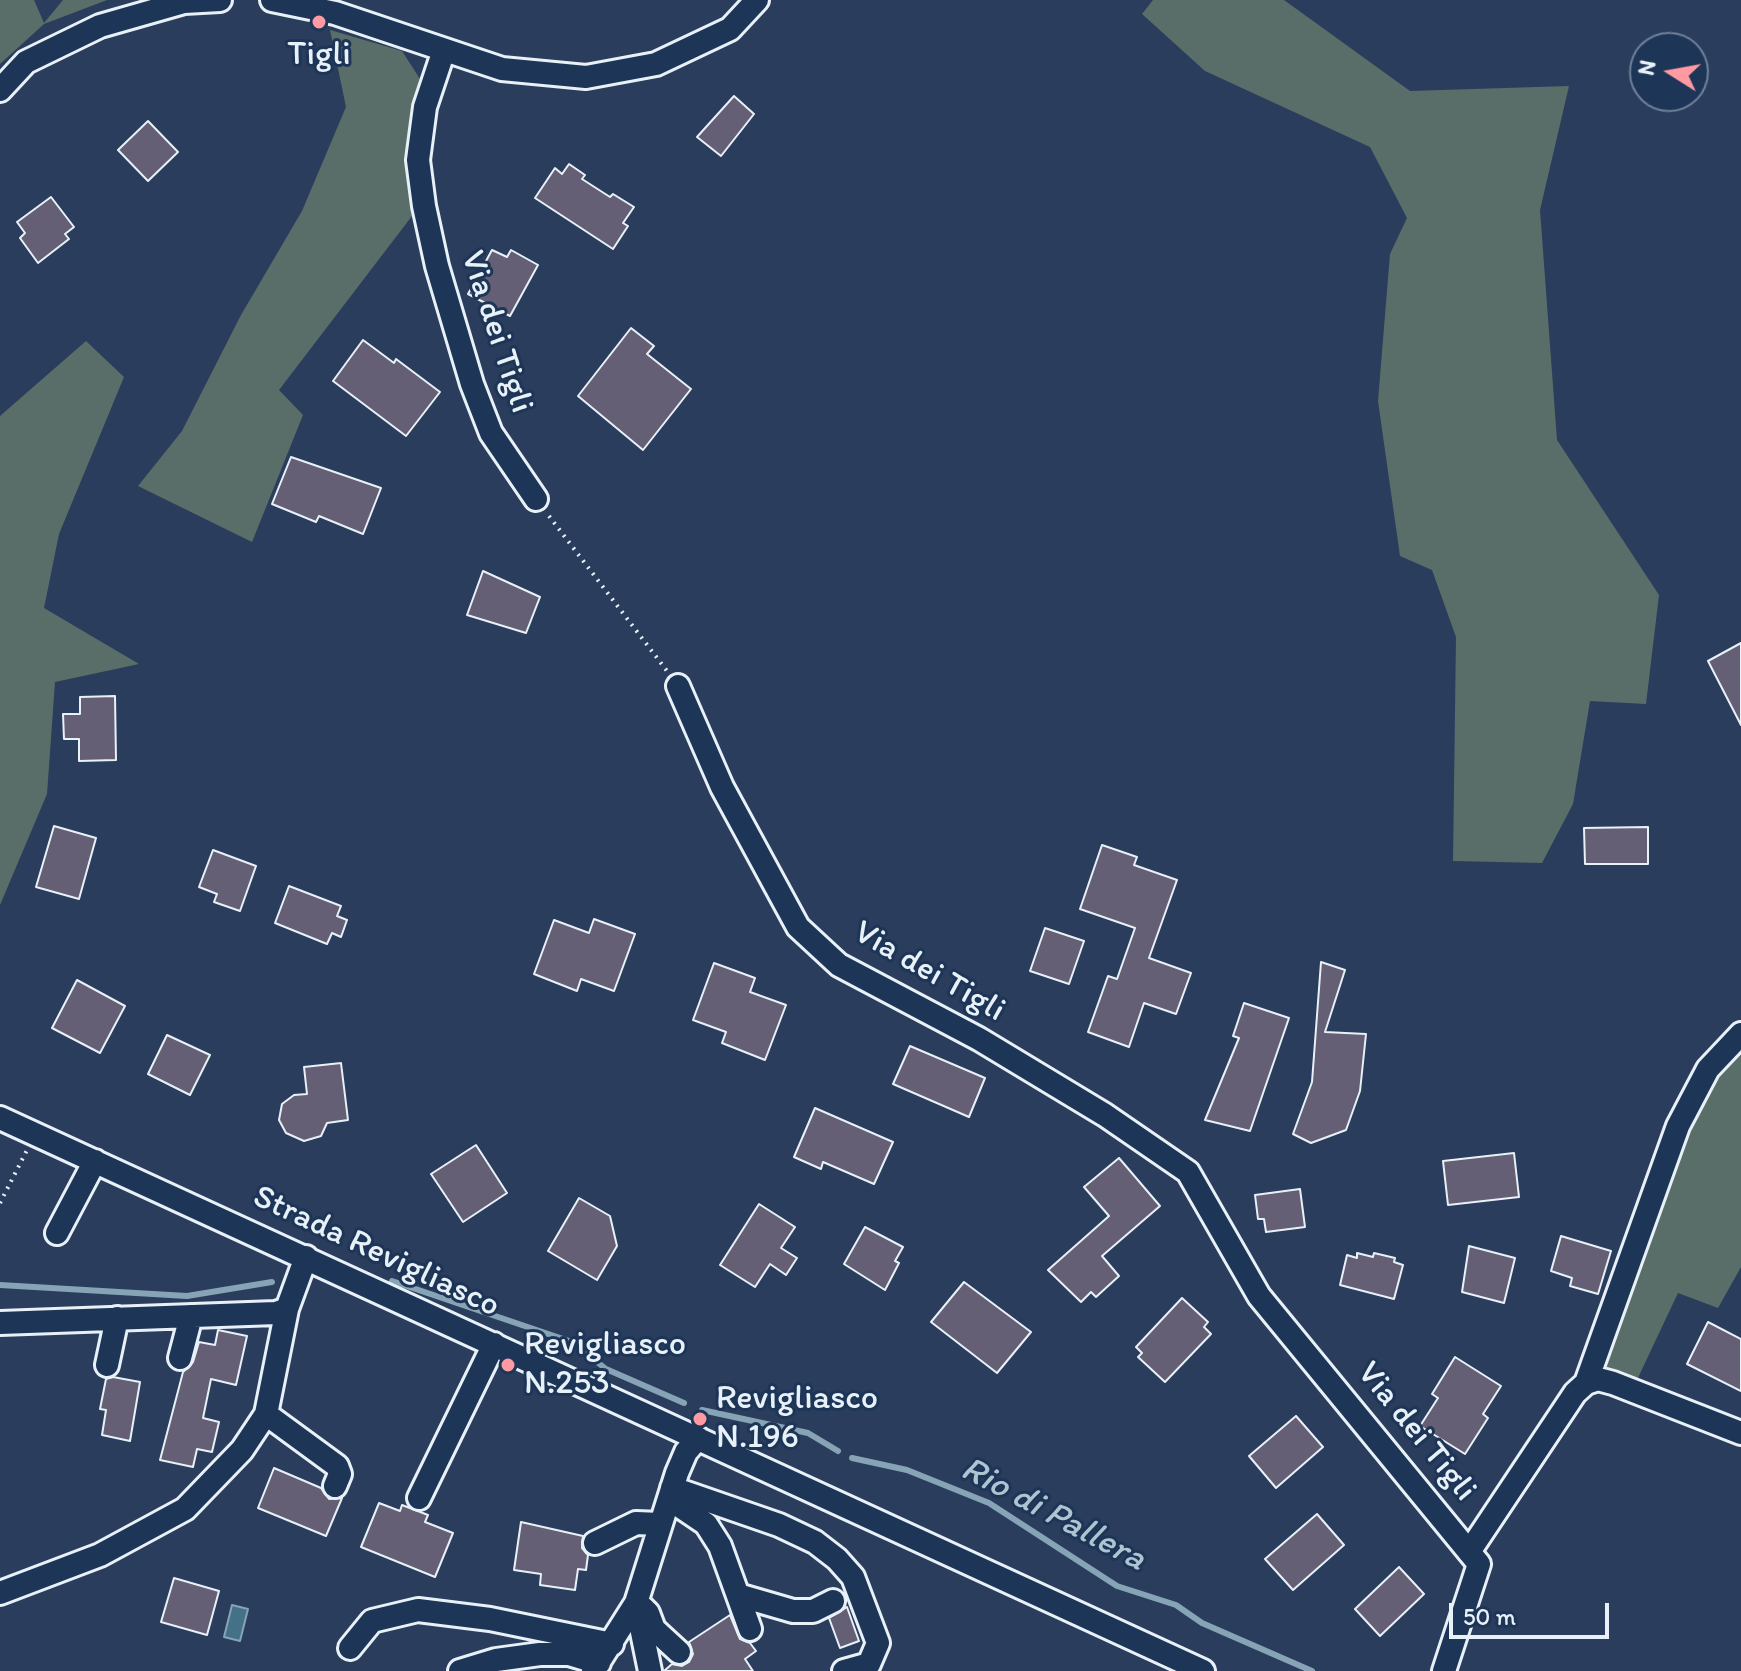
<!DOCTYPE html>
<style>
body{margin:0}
#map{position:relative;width:1741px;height:1671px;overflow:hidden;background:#2b3d5d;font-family:Itim,sans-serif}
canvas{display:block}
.north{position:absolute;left:1629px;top:32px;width:80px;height:80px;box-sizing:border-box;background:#1d3557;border:2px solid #6e8097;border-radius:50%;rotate:281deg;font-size:22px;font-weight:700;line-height:32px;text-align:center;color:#e8f1f8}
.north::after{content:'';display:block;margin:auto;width:28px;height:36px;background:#ff9aa2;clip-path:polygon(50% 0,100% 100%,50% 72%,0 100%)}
.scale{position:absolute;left:1449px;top:1603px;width:160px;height:36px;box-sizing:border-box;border:4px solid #e8f1f8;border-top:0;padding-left:10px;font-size:24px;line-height:28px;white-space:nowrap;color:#e8f1f8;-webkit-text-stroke:6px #1d3557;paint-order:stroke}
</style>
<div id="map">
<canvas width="1741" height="1671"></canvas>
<div class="north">N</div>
<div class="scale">50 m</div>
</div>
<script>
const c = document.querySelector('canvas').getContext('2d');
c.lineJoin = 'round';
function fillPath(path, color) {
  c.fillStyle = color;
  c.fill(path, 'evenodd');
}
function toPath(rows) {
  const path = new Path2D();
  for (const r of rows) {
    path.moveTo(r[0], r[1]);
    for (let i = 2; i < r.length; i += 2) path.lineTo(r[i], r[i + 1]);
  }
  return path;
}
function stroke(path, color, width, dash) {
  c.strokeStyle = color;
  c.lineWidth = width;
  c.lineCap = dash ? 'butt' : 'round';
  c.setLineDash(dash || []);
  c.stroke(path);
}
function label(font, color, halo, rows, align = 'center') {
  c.font = font + ' Itim,sans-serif';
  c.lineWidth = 6;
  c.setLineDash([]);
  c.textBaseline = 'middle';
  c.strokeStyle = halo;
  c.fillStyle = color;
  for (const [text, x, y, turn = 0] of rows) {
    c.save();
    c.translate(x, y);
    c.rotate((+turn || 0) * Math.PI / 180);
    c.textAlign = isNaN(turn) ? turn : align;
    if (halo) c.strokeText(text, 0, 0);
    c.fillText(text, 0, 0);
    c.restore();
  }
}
fillPath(toPath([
 [0,0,34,0,44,23,63,0,107,0,44,24,0,64],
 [1153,0,1284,0,1410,91,1569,86,1540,210,1557,440,1659,595,1646,704,1590,701,1573,804,1542,863,1453,861,1456,637,1432,570,1400,556,1378,401,1390,254,1407,218,1370,147,1205,71,1142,14],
 [330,30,402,51,420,79,409,164,412,216,279,390,303,415,252,542,138,486,182,431,241,315,302,211,346,107],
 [86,341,124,377,59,534,44,608,139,664,55,682,47,794,0,905,0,416],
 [1741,1043,1741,1267,1718,1308,1678,1293,1636,1382,1598,1369,1683,1134,1711,1074]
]), '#5a6e69');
const water = toPath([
 [232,1605,248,1609,240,1641,224,1637,232,1605]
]);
fillPath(water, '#447088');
stroke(water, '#86a4b5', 2);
stroke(toPath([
 [392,1281,569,1341],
 [0,1285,187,1296,272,1282],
 [587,1354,606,1369,684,1403],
 [702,1410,808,1433,838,1451],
 [852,1458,907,1470,989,1503,1117,1586,1176,1605,1202,1623,1312,1671]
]), '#86a4b5', 6);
const building = toPath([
 [734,96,754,114,721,156,697,137,734,96],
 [148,121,178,152,148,181,118,150,148,121],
 [569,164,585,175,582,179,610,197,613,194,634,207,623,223,628,226,613,249,535,198,555,168,562,174,569,164],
 [51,197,74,227,65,234,69,239,38,263,20,238,25,233,17,222,51,197],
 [492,250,507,257,511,250,538,265,510,316,468,294,492,250],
 [631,328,654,346,647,354,691,389,643,450,578,396,631,328],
 [363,340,394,363,396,359,440,392,406,436,333,381,363,340],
 [291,457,381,488,363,534,319,516,316,522,272,504,291,457],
 [483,571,540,597,526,633,467,615,483,571],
 [1741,643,1741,725,1708,661,1741,643],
 [115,696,116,760,79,761,79,739,64,739,63,714,80,714,80,697,115,696],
 [54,826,96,838,79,899,36,887,54,826],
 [1648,827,1648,864,1585,864,1584,828,1648,827],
 [1102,845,1137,857,1134,865,1177,880,1149,958,1191,973,1176,1014,1144,1003,1129,1047,1088,1032,1108,976,1117,979,1135,928,1080,909,1102,845],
 [213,850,256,866,240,911,214,902,217,894,199,887,213,850],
 [289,886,341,906,337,916,347,920,341,937,332,933,327,944,275,923,289,886],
 [594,919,635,934,614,991,581,979,577,991,534,974,554,920,589,933,594,919],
 [1045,928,1084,941,1069,984,1030,971,1045,928],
 [1321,962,1345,970,1325,1032,1366,1034,1360,1091,1346,1130,1311,1143,1293,1134,1312,1082,1321,962],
 [714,963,755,978,750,992,786,1005,765,1060,722,1043,726,1032,693,1020,714,963],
 [77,980,125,1006,100,1053,52,1028,77,980],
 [1244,1003,1289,1018,1250,1131,1205,1120,1239,1038,1233,1036,1244,1003],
 [167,1035,210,1055,190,1095,148,1074,167,1035],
 [910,1046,985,1078,969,1117,893,1084,910,1046],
 [341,1063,348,1120,327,1123,321,1136,304,1141,286,1133,279,1120,282,1104,294,1095,307,1094,304,1067,341,1063],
 [815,1108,893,1142,874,1184,823,1162,821,1169,794,1157,815,1108],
 [476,1145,507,1193,463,1222,431,1174,476,1145],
 [1514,1153,1519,1197,1448,1205,1443,1161,1514,1153],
 [1119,1158,1160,1206,1102,1256,1119,1276,1096,1297,1091,1292,1081,1302,1048,1270,1109,1216,1084,1187,1119,1158],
 [1300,1189,1305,1227,1266,1232,1264,1219,1258,1219,1255,1195,1300,1189],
 [579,1198,610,1216,617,1246,597,1280,548,1251,579,1198],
 [759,1204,795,1227,781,1248,797,1258,786,1275,770,1264,755,1287,720,1265,759,1204],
 [865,1227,903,1247,895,1261,899,1263,885,1290,844,1264,865,1227],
 [1561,1236,1611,1251,1598,1294,1570,1286,1572,1278,1551,1271,1561,1236],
 [1469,1246,1515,1258,1504,1303,1462,1292,1469,1246],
 [1357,1253,1373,1257,1374,1253,1395,1258,1394,1262,1403,1265,1394,1299,1340,1285,1347,1255,1357,1258,1357,1253],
 [964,1282,1031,1332,997,1373,931,1322,964,1282],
 [1182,1298,1208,1322,1204,1327,1211,1334,1165,1382,1138,1357,1142,1353,1136,1347,1182,1298],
 [1708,1322,1741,1339,1741,1391,1687,1364,1708,1322],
 [218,1330,247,1336,236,1385,211,1379,203,1418,219,1422,212,1452,197,1449,193,1467,160,1460,183,1372,193,1362,199,1342,215,1345,218,1330],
 [1455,1357,1501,1386,1483,1414,1488,1418,1465,1454,1420,1426,1438,1398,1432,1394,1455,1357],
 [113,1377,140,1382,130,1441,102,1435,106,1410,100,1409,106,1379,113,1377],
 [1296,1416,1323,1447,1276,1488,1249,1456,1296,1416],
 [274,1468,321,1488,329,1499,342,1498,326,1536,258,1508,274,1468],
 [379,1503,400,1511,402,1505,428,1515,425,1522,453,1533,435,1577,361,1547,379,1503],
 [1317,1514,1344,1545,1293,1590,1265,1559,1317,1514],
 [521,1522,583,1536,582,1548,588,1555,586,1570,578,1569,575,1590,540,1585,541,1574,514,1570,521,1522],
 [1399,1567,1424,1594,1380,1636,1355,1609,1399,1567],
 [174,1578,219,1591,207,1635,161,1622,174,1578],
 [847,1607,859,1641,840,1648,829,1618,847,1607],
 [730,1615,740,1639,750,1643,756,1651,745,1659,753,1671,664,1671,672,1664,682,1666,689,1662,693,1654,689,1642,730,1615]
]);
fillPath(building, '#645f74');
stroke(building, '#e8f1f8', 2);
const minor = toPath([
 [272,0,335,13,502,69,586,77,656,64,730,29,757,0],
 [444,50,425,107,418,160,424,206,437,266,472,384,491,433,536,499],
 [0,90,26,62,100,26,184,2,220,0],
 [678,686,722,787,798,927,839,965,979,1039,1105,1115,1188,1172,1259,1296,1479,1564,1444,1671],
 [0,1118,1203,1671],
 [57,1233,95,1161],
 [0,1323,276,1313,287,1309],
 [180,1358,191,1316],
 [107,1365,117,1318],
 [1586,1383,1678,1126,1708,1069,1741,1034],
 [266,1414,337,1466,340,1474,335,1486],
 [672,1488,779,1525,815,1542,837,1559,853,1577,878,1643,869,1664,844,1671],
 [419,1498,494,1344],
 [669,1499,706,1524,720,1546,750,1629],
 [595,1543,636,1523,660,1524],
 [1469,1552,1575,1393,1586,1383,1598,1379,1613,1383,1741,1433],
 [0,1593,100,1555,185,1509,242,1450,266,1414,287,1309,306,1257],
 [738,1595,793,1611,813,1611,833,1601],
 [636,1603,650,1671],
 [643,1608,648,1613,654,1629,679,1652],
 [350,1648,372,1621,418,1610,490,1619,612,1644],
 [460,1671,496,1660,540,1654,569,1654,599,1663],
 [593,1671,636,1603,677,1473,686,1452,698,1438]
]);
stroke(minor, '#e8f1f8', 28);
stroke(toPath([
 [549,516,667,671],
 [0,1203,27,1150]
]), '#e8f1f8', 4, [2, 6]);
stroke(minor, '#1d3557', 22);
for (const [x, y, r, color] of [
 [319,22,8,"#ff9aa2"],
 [508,1365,8,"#ff9aa2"],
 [700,1419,8,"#ff9aa2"]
]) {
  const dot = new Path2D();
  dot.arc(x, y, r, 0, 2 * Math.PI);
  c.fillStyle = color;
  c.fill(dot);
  stroke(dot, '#1d3557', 3);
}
label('34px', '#e8f1f8', '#1d3557', [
 ["Tigli",319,55,"center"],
 ["Revigliasco",524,1345],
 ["N.253",524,1384],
 ["Revigliasco",716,1399],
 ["N.196",716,1438]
], 'left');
label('34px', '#e8f1f8', '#1d3557', [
 ["Via dei Tigli",496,332,72],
 ["Via dei Tigli",929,972,30],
 ["Strada Revigliasco",376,1252,25],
 ["Via dei Tigli",1416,1432,51]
]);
label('italic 36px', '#afc4d1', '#1d3557', [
 ["Rio di Pallera",1053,1515,28]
]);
</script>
